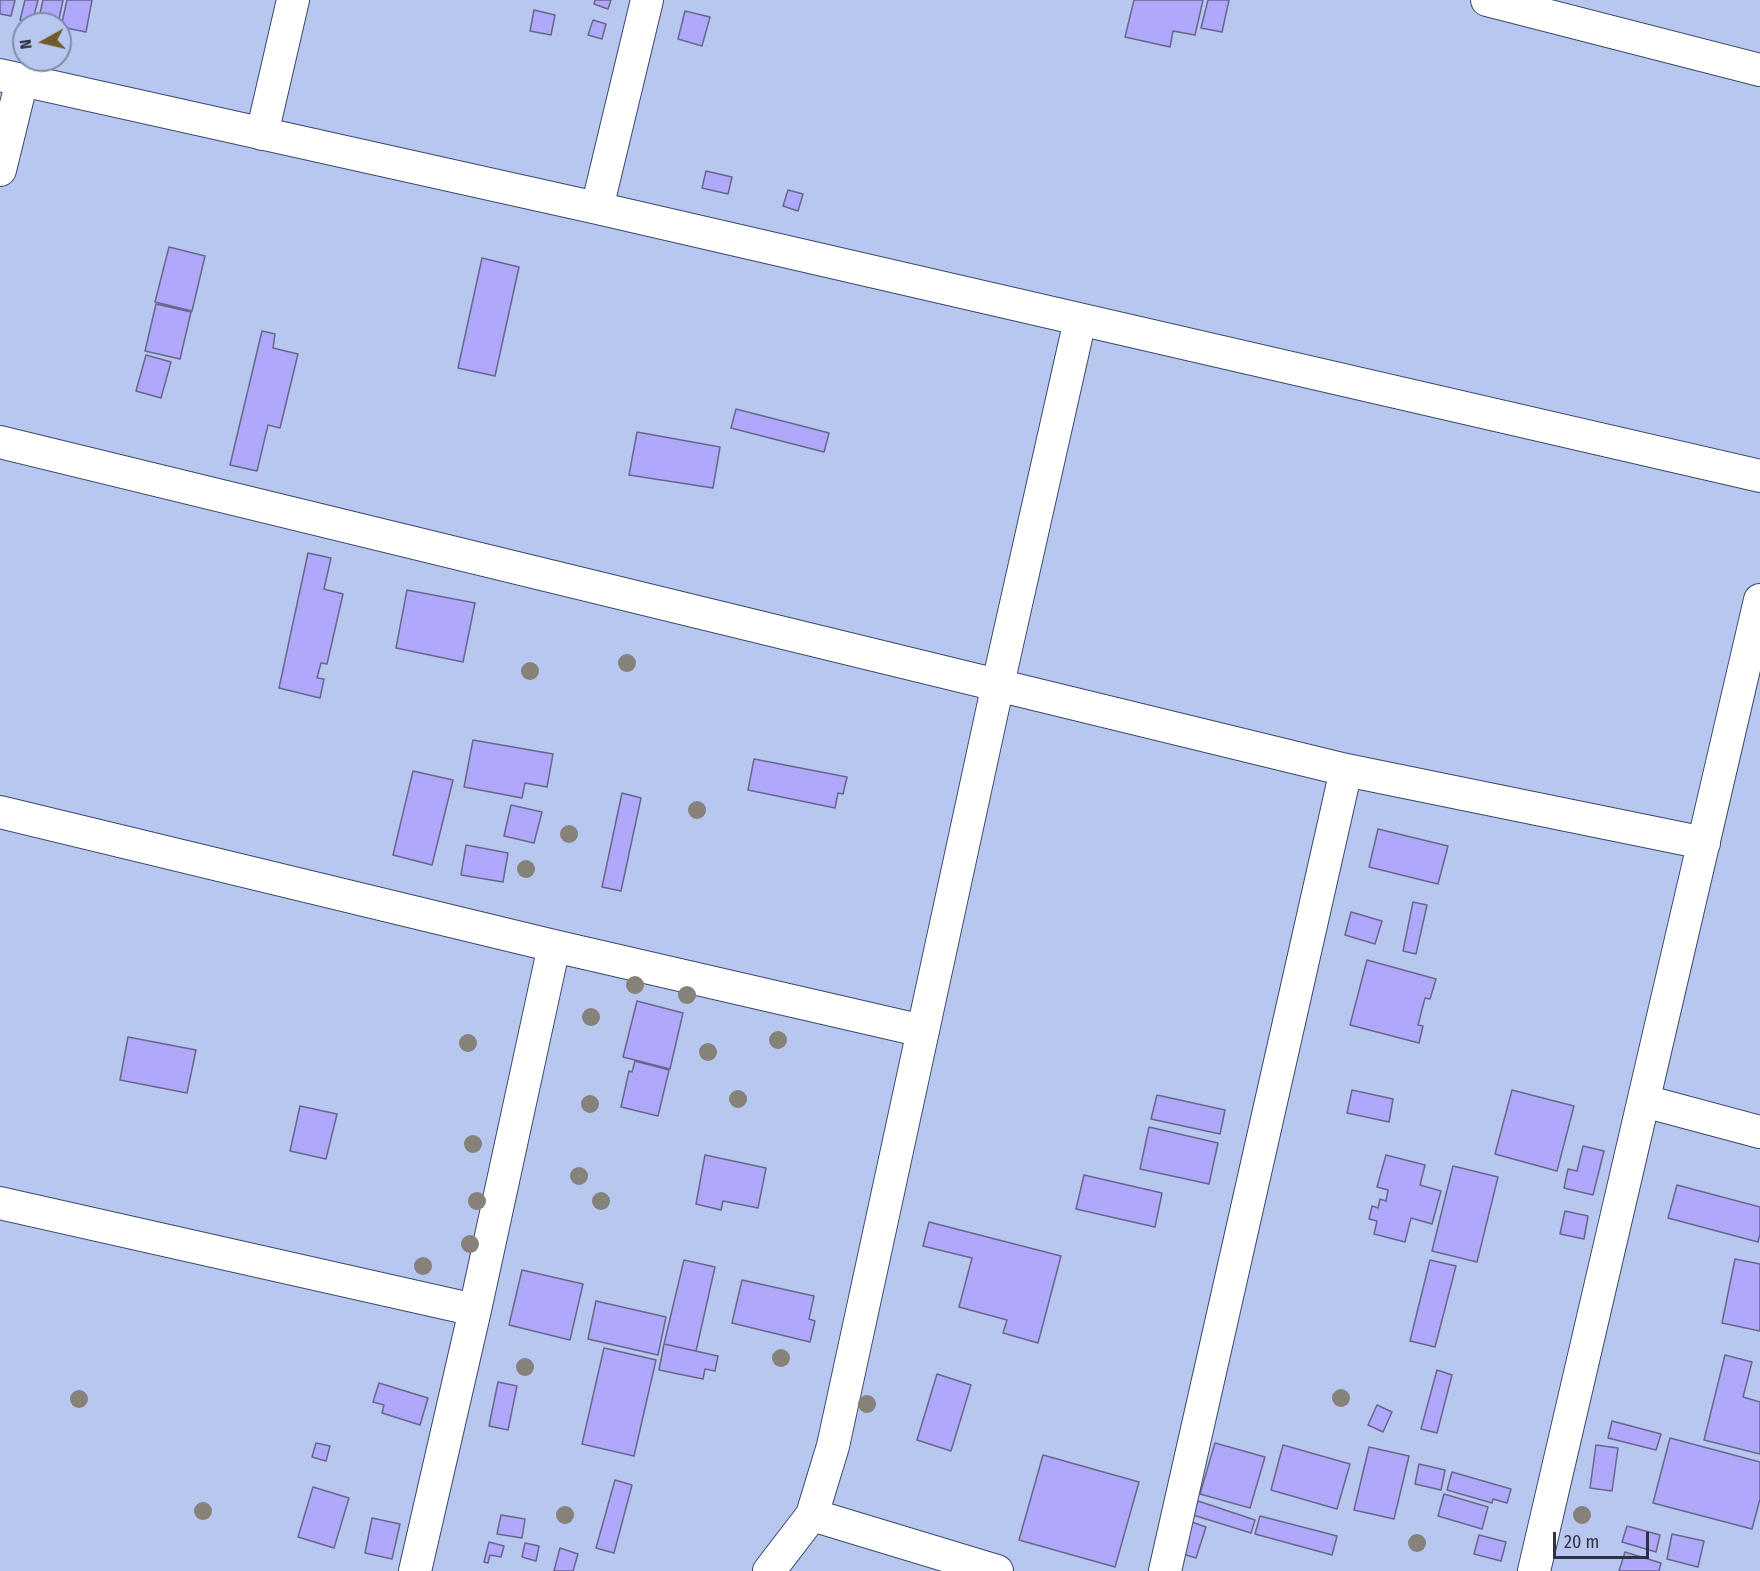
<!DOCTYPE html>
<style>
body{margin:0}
#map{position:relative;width:1760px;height:1571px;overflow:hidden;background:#b7c7ef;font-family:"Fira Sans Condensed",sans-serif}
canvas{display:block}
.north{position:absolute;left:12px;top:12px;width:60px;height:60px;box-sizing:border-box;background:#b7c7ef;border:2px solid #808caa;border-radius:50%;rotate:262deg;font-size:16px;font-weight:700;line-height:24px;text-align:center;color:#2d3343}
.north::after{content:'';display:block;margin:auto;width:21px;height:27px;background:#6e5b29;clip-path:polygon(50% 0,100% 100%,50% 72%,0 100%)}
.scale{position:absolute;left:1553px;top:1532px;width:96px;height:27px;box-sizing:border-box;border:3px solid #2d3343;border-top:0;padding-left:8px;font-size:18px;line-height:21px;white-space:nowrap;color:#2d3343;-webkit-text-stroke:4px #b7c7ef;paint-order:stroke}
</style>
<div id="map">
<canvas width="1760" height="1571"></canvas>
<div class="north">N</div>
<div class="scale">20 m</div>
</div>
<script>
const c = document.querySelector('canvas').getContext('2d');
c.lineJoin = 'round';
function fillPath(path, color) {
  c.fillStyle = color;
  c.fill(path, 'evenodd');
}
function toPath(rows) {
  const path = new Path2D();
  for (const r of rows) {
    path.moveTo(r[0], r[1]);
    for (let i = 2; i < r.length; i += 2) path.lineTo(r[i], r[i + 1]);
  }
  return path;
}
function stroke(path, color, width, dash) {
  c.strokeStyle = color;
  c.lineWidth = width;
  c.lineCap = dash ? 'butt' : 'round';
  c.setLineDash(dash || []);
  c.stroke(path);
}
const building = toPath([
 [0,0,15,0,11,16,0,14,0,0],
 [25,0,38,0,32,23,20,20,25,0],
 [43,0,63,0,58,24,38,22,43,0],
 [67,0,92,0,86,32,61,27,67,0],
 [595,0,611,0,608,9,594,4,595,0],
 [1134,0,1203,0,1195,35,1173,31,1170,47,1125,37,1134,0],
 [1208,0,1229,0,1222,32,1201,28,1208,0],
 [534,10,555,15,551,35,530,31,534,10],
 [685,11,710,17,702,46,678,39,685,11],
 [593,20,606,24,602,39,588,35,593,20],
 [706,171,732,177,728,194,702,188,706,171],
 [788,190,803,194,798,211,783,206,788,190],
 [169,247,205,256,192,311,155,302,169,247],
 [482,258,519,267,495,376,458,368,482,258],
 [156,304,191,312,180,359,145,351,156,304],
 [262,331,275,334,273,348,298,354,280,428,268,425,257,471,230,465,262,331],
 [146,355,171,362,161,398,136,391,146,355],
 [736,409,829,433,824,452,731,428,736,409],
 [637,432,720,447,713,488,629,475,637,432],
 [308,553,331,558,324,589,343,594,327,664,321,663,317,678,324,679,320,698,279,688,308,553],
 [407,590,475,603,463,662,396,648,407,590],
 [473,740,553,754,547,787,525,783,522,798,464,787,473,740],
 [754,759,847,777,843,794,838,793,835,808,748,790,754,759],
 [413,771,453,780,432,865,393,855,413,771],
 [622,793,641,798,621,891,602,887,622,793],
 [511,805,542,812,534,843,504,836,511,805],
 [1378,829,1448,846,1438,884,1369,867,1378,829],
 [466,845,508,853,503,882,461,875,466,845],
 [1413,902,1427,905,1416,954,1403,951,1413,902],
 [1351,912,1382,921,1375,944,1345,935,1351,912],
 [1367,960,1436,979,1430,999,1425,998,1418,1025,1423,1026,1419,1043,1350,1025,1367,960],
 [637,1001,683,1013,670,1069,623,1057,637,1001],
 [128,1037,196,1050,187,1093,120,1080,128,1037],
 [635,1061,669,1070,658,1116,621,1107,629,1071,632,1072,635,1061],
 [1352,1090,1393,1099,1389,1122,1347,1113,1352,1090],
 [1512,1090,1574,1106,1557,1171,1495,1154,1512,1090],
 [1157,1095,1225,1110,1220,1134,1151,1119,1157,1095],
 [300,1106,337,1114,326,1159,290,1151,300,1106],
 [1149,1127,1218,1143,1209,1184,1140,1169,1149,1127],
 [1583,1146,1604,1151,1593,1195,1564,1188,1568,1169,1577,1171,1583,1146],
 [705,1155,766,1168,758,1208,723,1201,721,1210,696,1204,705,1155],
 [1386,1155,1425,1165,1420,1185,1441,1191,1432,1224,1411,1218,1405,1242,1374,1234,1377,1221,1369,1219,1372,1206,1378,1208,1380,1199,1386,1201,1388,1190,1377,1187,1386,1155],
 [1453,1166,1498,1177,1477,1262,1432,1251,1453,1166],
 [1084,1175,1162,1193,1155,1227,1076,1209,1084,1175],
 [1677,1185,1760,1207,1760,1234,1758,1242,1668,1218,1677,1185],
 [1565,1211,1588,1216,1584,1239,1560,1234,1565,1211],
 [929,1222,1061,1256,1038,1343,1003,1333,1007,1320,959,1307,972,1258,923,1246,929,1222],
 [1735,1259,1760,1264,1760,1331,1722,1323,1735,1259],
 [684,1260,715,1267,696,1351,664,1344,684,1260],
 [1430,1260,1456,1266,1435,1347,1410,1341,1430,1260],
 [522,1270,583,1284,570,1340,509,1325,522,1270],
 [742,1280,814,1296,809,1319,815,1321,810,1342,732,1323,742,1280],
 [596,1301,666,1317,658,1355,588,1339,596,1301],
 [664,1344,718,1356,715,1371,705,1369,703,1379,659,1370,664,1344],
 [604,1348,656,1360,634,1456,582,1444,604,1348],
 [1725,1355,1752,1362,1743,1397,1760,1402,1760,1454,1704,1440,1725,1355],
 [1437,1370,1452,1375,1437,1433,1421,1429,1437,1370],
 [937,1374,971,1385,951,1451,917,1440,937,1374],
 [498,1382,517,1386,508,1430,489,1426,498,1382],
 [379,1383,428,1398,420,1425,382,1413,384,1405,373,1402,379,1383],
 [1377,1405,1392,1412,1383,1432,1368,1425,1377,1405],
 [1612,1421,1661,1434,1656,1450,1608,1438,1612,1421],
 [1670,1438,1760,1462,1760,1499,1752,1529,1653,1503,1670,1438],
 [316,1443,330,1446,326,1461,312,1457,316,1443],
 [1215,1443,1265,1457,1250,1508,1200,1494,1215,1443],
 [1283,1445,1350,1464,1337,1509,1271,1490,1283,1445],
 [1596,1445,1618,1448,1612,1491,1590,1488,1596,1445],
 [1369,1447,1409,1456,1394,1519,1354,1510,1369,1447],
 [1043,1455,1139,1482,1115,1567,1019,1540,1043,1455],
 [1419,1464,1445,1470,1441,1490,1415,1484,1419,1464],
 [1452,1472,1511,1489,1507,1503,1493,1499,1492,1503,1447,1490,1452,1472],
 [615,1480,632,1485,614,1553,596,1548,615,1480],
 [313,1487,349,1498,334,1548,298,1537,313,1487],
 [1444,1494,1488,1507,1482,1529,1438,1516,1444,1494],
 [1198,1501,1255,1520,1251,1533,1193,1515,1198,1501],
 [501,1515,525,1519,522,1538,497,1534,501,1515],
 [1260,1516,1337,1536,1332,1555,1255,1534,1260,1516],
 [372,1518,400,1524,392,1559,365,1553,372,1518],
 [1186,1520,1206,1527,1196,1558,1176,1552,1186,1520],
 [1627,1526,1660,1535,1656,1552,1622,1542,1627,1526],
 [1672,1534,1704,1541,1698,1567,1667,1559,1672,1534],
 [1479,1535,1506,1542,1501,1561,1474,1554,1479,1535],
 [489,1542,504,1546,501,1557,490,1555,488,1563,484,1562,489,1542],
 [525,1543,539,1546,536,1561,522,1557,525,1543],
 [560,1548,578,1554,573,1571,554,1571,560,1548],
 [1625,1552,1661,1563,1659,1571,1619,1571,1625,1552]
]);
fillPath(building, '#b0a8fa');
stroke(building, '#69668c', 1.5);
const minor = toPath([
 [1487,0,1760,70],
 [0,75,597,208,1760,476],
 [262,134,293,0],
 [0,170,22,80],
 [597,208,647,0],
 [0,442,1346,770,1704,843],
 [0,812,554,946,923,1031],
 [1644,1101,1760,1132],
 [0,1203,475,1310],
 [812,1515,997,1571],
 [415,1571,475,1310,554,946],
 [769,1571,812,1515,833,1446,998,684,1080,320],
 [1165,1571,1346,770],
 [1534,1571,1760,600]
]);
stroke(minor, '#3b486a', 34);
stroke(minor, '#fff', 32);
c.fillStyle = '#868279';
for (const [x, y] of [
 [627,663],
 [530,671],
 [697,810],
 [569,834],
 [526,869],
 [635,985],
 [687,995],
 [591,1017],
 [778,1040],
 [468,1043],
 [708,1052],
 [738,1099],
 [590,1104],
 [473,1144],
 [579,1176],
 [477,1201],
 [601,1201],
 [470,1244],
 [423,1266],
 [781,1358],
 [525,1367],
 [1341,1398],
 [79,1399],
 [867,1404],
 [203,1511],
 [565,1515],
 [1582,1515],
 [1417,1543]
]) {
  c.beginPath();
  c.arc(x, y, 9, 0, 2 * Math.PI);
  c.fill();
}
</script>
